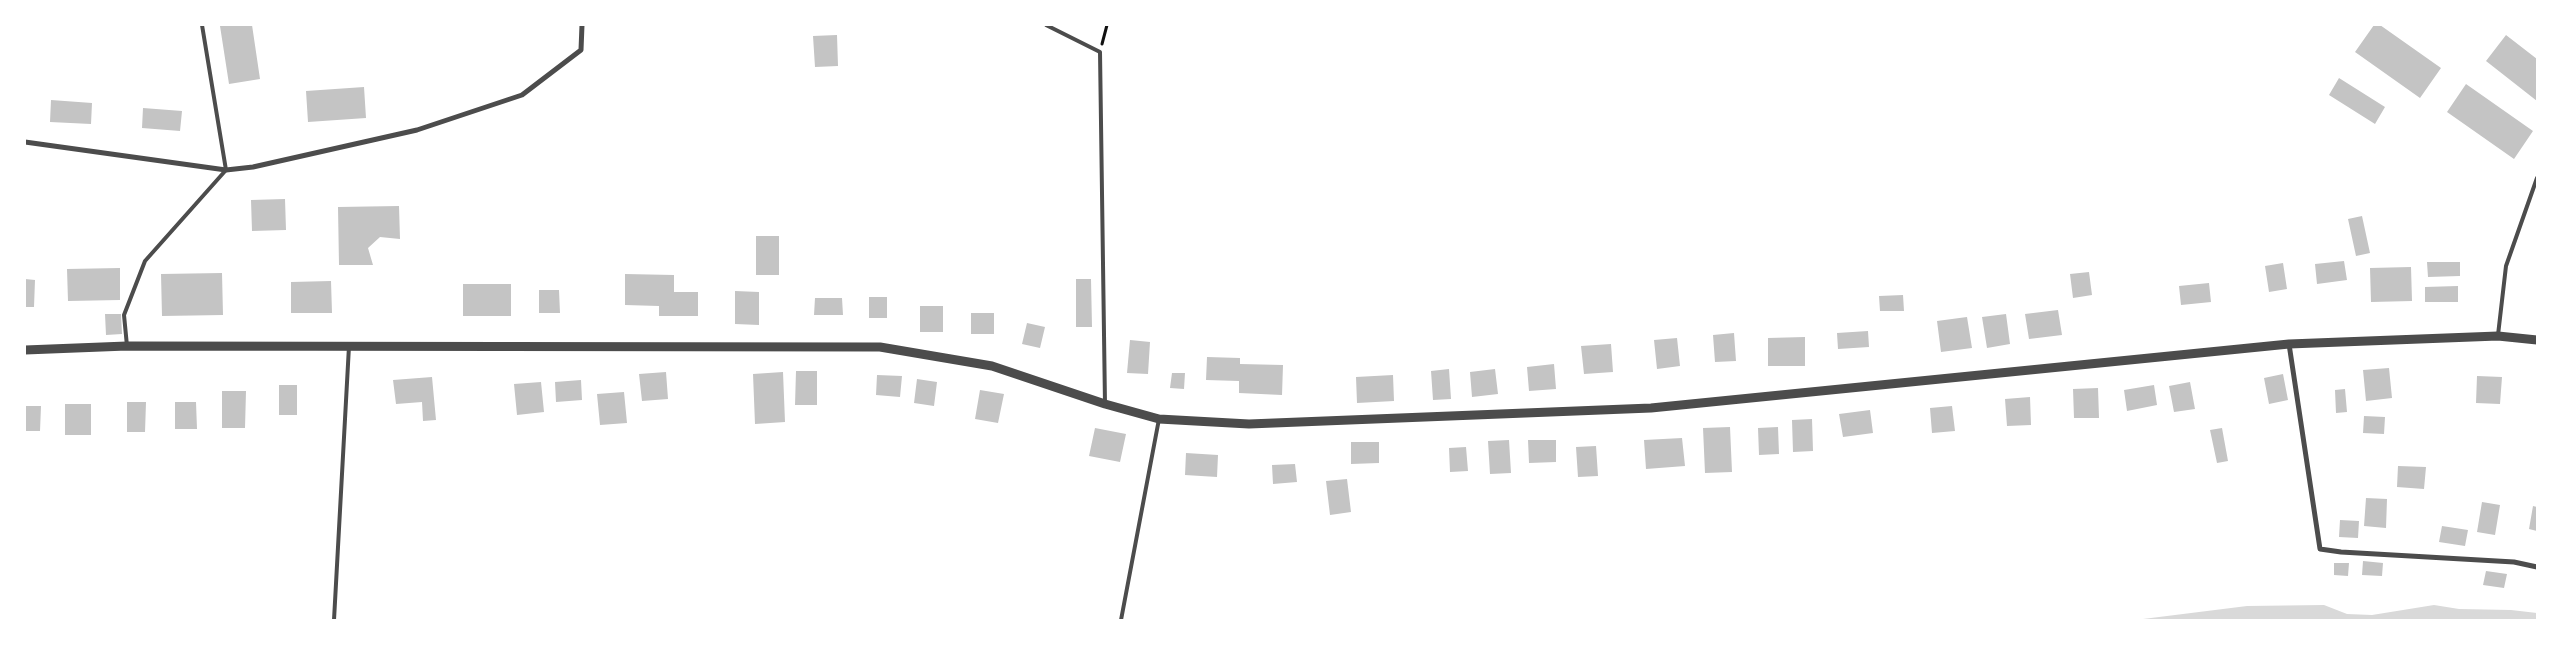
<!DOCTYPE html>
<style>
body{margin:0}
#map{position:relative;width:2562px;height:645px;overflow:hidden;background:#fff;font-family:Literata,serif}
canvas{display:block}
.frame{position:absolute;inset:0;border:26px solid #fff;pointer-events:none}
</style>
<div id="map">
<canvas width="2562" height="645"></canvas>
<div class="frame"></div>
</div>
<script>
const c = document.querySelector('canvas').getContext('2d');
c.lineJoin = 'round';
function fillPath(path, color) {
  c.fillStyle = color;
  c.fill(path, 'evenodd');
}
function toPath(rows) {
  const path = new Path2D();
  for (const r of rows) {
    path.moveTo(r[0], r[1]);
    for (let i = 2; i < r.length; i += 2) path.lineTo(r[i], r[i + 1]);
  }
  return path;
}
function stroke(path, color, width, dash) {
  c.strokeStyle = color;
  c.lineWidth = width;
  c.lineCap = dash ? 'butt' : 'round';
  c.setLineDash(dash || []);
  c.stroke(path);
}
fillPath(toPath([
 [2324,605,2347,614,2372,615,2434,605,2459,609,2511,610,2537,613,2537,620,2135,620,2247,606]
]), '#d9d9d9');
fillPath(toPath([
 [229,25,252,25,260,79,229,84,220,26],
 [2374,25,2380,25,2441,68,2420,98,2355,52],
 [837,35,838,66,815,67,813,36],
 [2506,35,2537,59,2537,101,2486,61],
 [2339,78,2385,107,2375,124,2329,95],
 [2466,84,2533,131,2514,159,2447,112],
 [364,87,366,118,308,122,306,91],
 [51,100,92,103,91,124,50,122],
 [143,108,182,111,180,131,142,128],
 [285,199,286,230,252,231,251,200],
 [399,206,400,239,380,237,368,248,373,265,339,265,338,207],
 [2362,216,2370,253,2356,256,2348,219],
 [756,236,779,236,779,275,756,275],
 [2344,261,2347,280,2317,284,2315,264],
 [2427,262,2460,262,2460,276,2428,277],
 [2283,263,2287,289,2269,292,2265,266],
 [2411,267,2412,301,2371,302,2370,268],
 [120,268,120,300,68,301,67,269],
 [2089,272,2092,295,2073,298,2070,274],
 [222,273,223,315,162,316,161,274],
 [625,274,674,275,674,292,698,292,698,316,659,316,659,306,625,305],
 [25,279,35,280,34,307,25,307],
 [1076,279,1091,279,1092,327,1076,327],
 [331,281,332,313,291,313,291,282],
 [2209,283,2211,302,2181,305,2179,286],
 [463,284,511,284,511,316,463,316],
 [2458,286,2458,302,2425,302,2425,287],
 [539,290,559,290,560,313,539,313],
 [735,291,759,292,759,325,735,324],
 [1903,295,1904,311,1880,311,1879,296],
 [869,297,887,297,887,318,869,318],
 [815,298,842,298,843,315,814,315],
 [920,306,943,306,943,332,920,332],
 [2058,310,2062,335,2029,339,2025,314],
 [971,313,994,313,994,334,971,334],
 [105,314,121,314,122,334,106,335],
 [2006,314,2010,344,1987,348,1982,317],
 [1967,317,1972,348,1941,352,1937,321],
 [1027,323,1045,327,1040,348,1022,344],
 [1868,331,1869,347,1838,349,1837,333],
 [1734,333,1736,361,1715,362,1713,335],
 [1805,337,1805,366,1768,366,1768,338],
 [1677,338,1680,366,1657,369,1654,340],
 [1130,340,1150,342,1148,374,1127,373],
 [1611,344,1613,372,1584,374,1581,346],
 [1207,357,1240,358,1240,364,1283,365,1282,395,1239,393,1239,381,1206,380],
 [1554,364,1556,389,1529,391,1527,367],
 [2389,368,2392,398,2366,401,2363,370],
 [1449,369,1451,399,1433,400,1431,371],
 [1495,369,1498,394,1472,397,1470,372],
 [796,371,817,371,817,405,795,405],
 [666,372,668,399,642,401,639,374],
 [783,372,785,422,755,424,753,374],
 [1172,373,1185,373,1184,389,1170,388],
 [2283,374,2288,400,2269,404,2264,378],
 [877,375,902,376,900,397,876,395],
 [1393,375,1394,401,1357,403,1356,377],
 [2477,376,2502,377,2500,404,2476,403],
 [432,377,436,420,423,421,422,402,396,404,393,380],
 [917,379,937,382,934,406,914,403],
 [581,380,582,400,556,402,555,382],
 [541,382,544,412,517,415,514,384],
 [2190,382,2195,409,2174,412,2169,386],
 [279,385,297,385,297,415,279,415],
 [2154,385,2157,405,2127,411,2124,390],
 [2098,388,2099,418,2074,418,2073,389],
 [2345,389,2347,412,2336,413,2335,390],
 [980,390,1004,394,998,423,975,419],
 [222,391,246,391,245,428,222,428],
 [624,392,627,423,600,425,597,394],
 [2030,397,2031,425,2007,426,2005,399],
 [127,402,146,402,145,432,127,432],
 [175,402,196,402,197,429,175,429],
 [65,404,91,404,91,435,65,435],
 [25,406,41,406,40,431,25,431],
 [1952,406,1955,431,1932,433,1930,408],
 [1870,410,1873,433,1843,437,1839,414],
 [2364,416,2385,417,2384,434,2363,433],
 [1812,419,1813,451,1793,452,1792,420],
 [1730,427,1732,472,1705,473,1703,428],
 [1778,427,1779,454,1759,455,1758,428],
 [1095,428,1126,434,1120,462,1089,456],
 [2222,428,2228,461,2217,463,2210,430],
 [1682,438,1685,466,1646,469,1644,440],
 [1509,440,1511,473,1490,474,1488,441],
 [1528,440,1556,440,1556,462,1529,463],
 [1351,442,1379,442,1379,463,1351,464],
 [1596,446,1598,476,1578,477,1576,447],
 [1466,447,1468,471,1450,472,1449,448],
 [1186,453,1218,455,1217,477,1185,475],
 [1295,464,1297,482,1273,484,1272,465],
 [2398,466,2426,467,2424,489,2397,487],
 [1347,479,1351,512,1330,515,1326,481],
 [2366,498,2387,499,2386,528,2364,526],
 [2482,502,2500,505,2495,535,2477,532],
 [2533,506,2537,507,2537,531,2529,529],
 [2340,520,2359,521,2358,538,2339,537],
 [2442,526,2468,530,2465,546,2439,542],
 [2363,561,2383,563,2382,576,2362,575],
 [2334,563,2349,563,2348,576,2334,575],
 [2486,571,2507,574,2504,588,2483,585]
]), '#c4c4c4');
stroke(toPath([
 [1102,44,1107,25]
]), '#111', 3);
stroke(toPath([
 [1046,25,1100,52,1105,404],
 [2498,335,2506,266,2537,178],
 [127,346,124,315,145,261,226,170,202,25],
 [334,620,349,346],
 [1121,620,1159,419]
]), '#4c4c4c', 4);
stroke(toPath([
 [25,142,226,170,253,167,417,130,522,95,581,50,582,25],
 [2289,344,2320,549,2341,552,2514,562,2537,567]
]), '#4c4c4c', 5);
stroke(toPath([
 [25,350,127,346,880,347,992,366,1105,404,1159,419,1249,424,1651,408,2289,344,2498,336,2537,340]
]), '#4c4c4c', 9);
</script>
